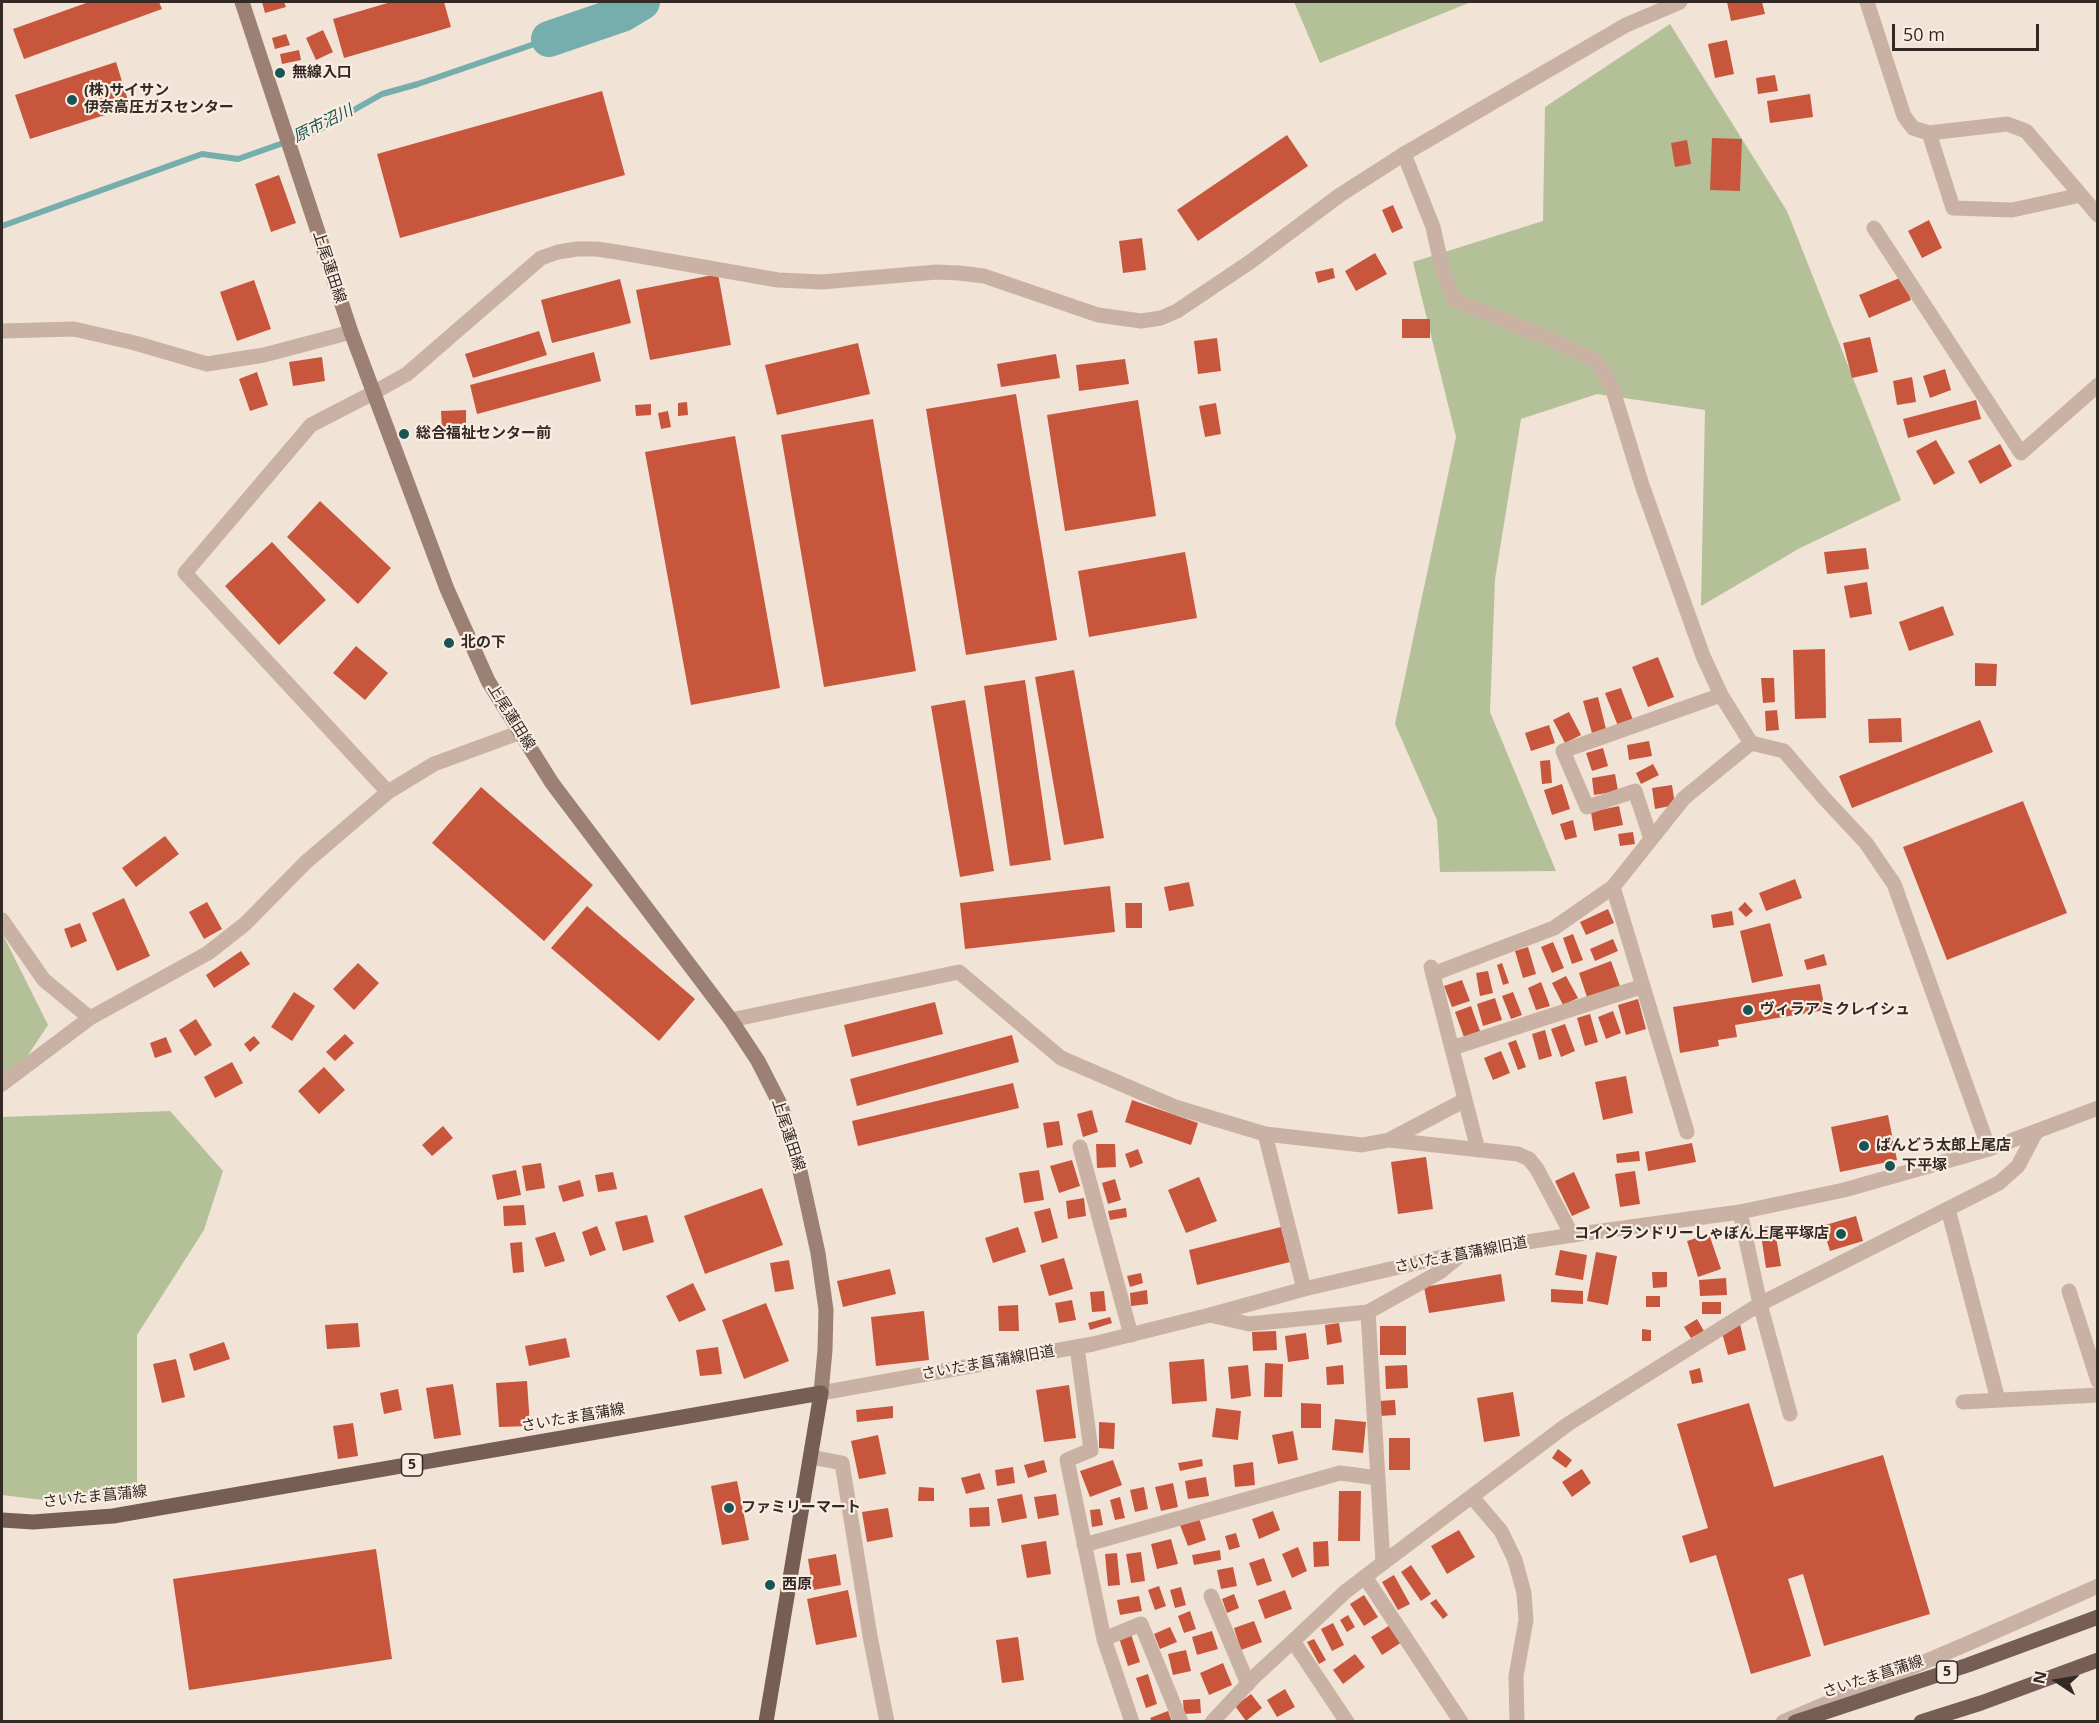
<!DOCTYPE html>
<meta charset="utf-8">
<style>
body{margin:0}
#map{position:relative;width:2099px;height:1723px;overflow:hidden;background:#f1e3d6;font-family:"Open Sans",sans-serif}
canvas{display:block}
.frame{position:absolute;inset:0;border:3px solid #332925;pointer-events:none}
.north{position:absolute;left:2027px;top:1651px;width:60px;height:60px;-webkit-text-stroke:4px #f9ede2;paint-order:stroke;rotate:282deg;font-size:16px;font-weight:700;line-height:24px;text-align:center;color:#332925}
.north::after{content:'';display:block;margin:auto;width:21px;height:27px;background:#332925;clip-path:polygon(50% 0,100% 100%,50% 72%,0 100%)}
.scale{position:absolute;left:1892px;top:24px;width:147px;height:27px;box-sizing:border-box;border:3px solid #332925;border-top:0;padding-left:8px;font-size:18px;line-height:21px;white-space:nowrap;color:#332925;-webkit-text-stroke:4px #f9ede2;paint-order:stroke}
</style>
<div id="map">
<canvas width="2099" height="1723"></canvas>
<div class="frame"></div>
<div class="north">N</div>
<div class="scale">50 m</div>
</div>
<script>
const c = document.querySelector('canvas').getContext('2d');
c.lineJoin = 'round';
function fillPath(path, color) {
  c.fillStyle = color;
  c.fill(path, 'evenodd');
}
function toPath(rows) {
  const path = new Path2D();
  for (const r of rows) {
    path.moveTo(r[0], r[1]);
    for (let i = 2; i < r.length; i += 2) path.lineTo(r[i], r[i + 1]);
  }
  return path;
}
function stroke(path, color, width, dash) {
  c.strokeStyle = color;
  c.lineWidth = width;
  c.lineCap = dash ? 'butt' : 'round';
  c.setLineDash(dash || []);
  c.stroke(path);
}
function label(font, color, halo, rows, align = 'center') {
  c.font = font + ' "Open Sans","Noto Sans JP",sans-serif';
  c.lineWidth = 4.5;
  c.setLineDash([]);
  c.textBaseline = 'middle';
  c.strokeStyle = halo;
  c.fillStyle = color;
  for (const [text, x, y, turn = 0] of rows) {
    c.save();
    c.translate(x, y);
    c.rotate((+turn || 0) * Math.PI / 180);
    c.textAlign = isNaN(turn) ? turn : align;
    if (halo) c.strokeText(text, 0, 0);
    c.fillText(text, 0, 0);
    c.restore();
  }
}
fillPath(toPath([
 [1294,2,1471,2,1320,63],
 [1670,24,1787,211,1901,500,1800,548,1701,606,1705,410,1597,394,1521,419,1495,579,1490,712,1556,871,1440,872,1437,820,1395,724,1456,437,1413,262,1543,221,1545,107],
 [2,933,48,1025,2,1094],
 [170,1111,223,1171,204,1230,137,1335,137,1496,43,1500,2,1495,2,1117]
]), '#b4c097');
stroke(toPath([
 [2,226,202,154,238,159,317,131,382,94,418,84,549,39]
]), '#75aead', 6);
stroke(toPath([
 [549,39,622,14,642,2]
]), '#75aead', 36);
fillPath(toPath([
 [89,2,159,2,162,9,24,59,13,29],
 [262,2,284,2,286,7,265,13],
 [391,2,444,2,451,27,344,58,333,19],
 [1727,2,1762,2,1765,14,1731,21],
 [323,30,333,52,316,60,306,38],
 [286,34,290,45,275,49,272,38],
 [1727,40,1734,74,1715,78,1708,44],
 [299,50,301,60,282,64,280,54],
 [116,62,130,107,30,139,15,95],
 [1775,75,1778,91,1758,94,1756,78],
 [602,91,625,175,400,238,377,154],
 [1810,94,1813,117,1770,123,1767,101],
 [1287,135,1308,166,1198,241,1177,210],
 [1712,138,1742,139,1740,191,1710,190],
 [1687,140,1691,164,1675,167,1671,143],
 [279,175,296,223,271,232,255,184],
 [1393,205,1403,228,1392,233,1382,210],
 [1929,220,1942,248,1922,258,1908,231],
 [1142,238,1146,270,1123,273,1119,241],
 [1375,253,1387,274,1356,291,1345,271],
 [1333,268,1335,278,1318,283,1315,272],
 [718,274,731,345,650,360,636,290],
 [1902,277,1911,300,1869,318,1859,295],
 [620,279,631,323,552,343,541,300],
 [254,280,271,329,237,341,220,292],
 [1402,319,1430,319,1430,338,1402,338],
 [539,331,547,355,473,378,465,354],
 [1870,337,1878,372,1852,378,1843,343],
 [1217,338,1221,371,1198,374,1194,341],
 [858,343,870,394,777,415,765,365],
 [594,352,601,381,477,414,470,385],
 [1056,354,1060,378,1001,387,997,364],
 [322,357,325,381,293,386,289,362],
 [1125,359,1129,384,1079,391,1076,365],
 [1945,369,1951,390,1930,398,1923,376],
 [257,372,268,405,250,411,239,379],
 [1912,377,1916,402,1897,405,1893,381],
 [1016,394,1057,640,966,655,926,409],
 [1138,400,1156,516,1065,531,1047,415],
 [1976,400,1981,419,1908,438,1903,419],
 [687,402,688,415,678,416,678,403],
 [1216,403,1221,434,1205,437,1199,406],
 [651,404,651,415,636,416,635,405],
 [466,410,466,429,442,430,441,411],
 [668,411,671,427,661,429,658,413],
 [873,419,916,671,824,687,781,435],
 [735,436,780,688,691,705,645,452],
 [1936,440,1955,473,1934,485,1916,451],
 [2000,444,2012,466,1980,484,1968,461],
 [320,501,391,568,358,604,287,537],
 [272,542,326,600,279,645,225,586],
 [1866,548,1869,569,1827,574,1824,552],
 [1185,552,1197,618,1089,637,1078,571],
 [1867,582,1872,614,1850,618,1844,586],
 [1943,606,1954,635,1909,651,1899,622],
 [356,646,388,673,365,700,333,673],
 [1825,649,1826,718,1795,719,1793,650],
 [1658,657,1674,697,1648,707,1632,667],
 [1975,663,1997,664,1996,686,1975,686],
 [1074,670,1104,838,1064,845,1035,677],
 [1761,678,1774,678,1775,702,1763,703],
 [1025,680,1051,860,1010,866,984,686],
 [1621,688,1633,720,1618,726,1605,693],
 [1598,697,1606,729,1592,733,1583,701],
 [965,700,994,871,960,877,931,706],
 [1777,710,1779,730,1766,731,1765,711],
 [1569,712,1581,735,1565,743,1553,720],
 [1901,718,1902,742,1869,743,1868,719],
 [1980,720,1993,752,1852,808,1839,776],
 [1549,725,1555,743,1531,751,1525,733],
 [1649,741,1652,756,1629,760,1627,745],
 [1603,748,1608,766,1592,771,1586,753],
 [1550,760,1552,783,1542,784,1540,761],
 [1653,764,1659,775,1641,784,1636,773],
 [1615,774,1618,791,1594,795,1592,778],
 [1562,784,1570,809,1552,815,1544,790],
 [1672,785,1675,805,1655,809,1652,788],
 [481,787,593,885,544,941,432,843],
 [2023,801,2067,913,1947,960,1903,847],
 [1619,806,1623,825,1594,831,1591,812],
 [1573,820,1577,837,1565,840,1560,824],
 [1633,832,1635,844,1620,846,1618,834],
 [165,836,179,854,136,887,122,868],
 [1795,879,1802,898,1766,911,1759,893],
 [1189,882,1194,906,1169,911,1164,887],
 [1110,886,1115,932,965,949,960,903],
 [124,898,150,956,117,971,92,913],
 [207,902,222,929,204,939,189,912],
 [1745,902,1753,911,1746,917,1738,909],
 [1125,903,1142,903,1142,928,1126,928],
 [587,906,695,999,659,1041,551,948],
 [1608,909,1614,923,1586,935,1580,922],
 [1732,911,1734,925,1713,928,1711,915],
 [80,923,87,941,71,948,64,929],
 [1770,923,1783,976,1752,983,1740,931],
 [1573,934,1583,960,1572,964,1563,938],
 [1613,939,1618,951,1595,961,1590,949],
 [1553,942,1564,968,1552,973,1541,947],
 [1528,947,1536,974,1523,978,1515,951],
 [241,951,250,964,214,988,206,975],
 [1824,954,1827,965,1807,970,1804,960],
 [1611,961,1620,986,1587,997,1579,973],
 [358,963,379,983,354,1010,333,989],
 [1502,963,1509,983,1503,985,1497,965],
 [1488,971,1493,993,1480,996,1476,973],
 [1566,976,1578,998,1563,1005,1552,983],
 [1462,980,1470,1001,1452,1007,1444,986],
 [1541,982,1550,1006,1536,1010,1528,988],
 [1820,984,1825,1010,1735,1025,1737,1037,1718,1040,1719,1046,1680,1053,1673,1007],
 [294,992,315,1006,292,1041,271,1027],
 [1513,992,1522,1015,1511,1019,1502,996],
 [1495,998,1502,1020,1483,1026,1477,1004],
 [1638,999,1646,1029,1626,1035,1618,1005],
 [935,1002,943,1034,852,1057,844,1025],
 [1471,1006,1480,1031,1464,1037,1455,1012],
 [1613,1011,1621,1033,1606,1039,1598,1017],
 [1590,1014,1598,1042,1585,1046,1577,1018],
 [196,1019,212,1045,195,1056,179,1030],
 [1565,1024,1575,1051,1561,1057,1551,1029],
 [1545,1030,1552,1056,1539,1060,1532,1034],
 [345,1034,354,1043,335,1061,326,1052],
 [1012,1035,1019,1062,857,1106,850,1079],
 [254,1036,260,1043,250,1052,244,1044],
 [166,1037,172,1052,155,1058,150,1043],
 [1516,1040,1526,1067,1518,1070,1508,1043],
 [1501,1051,1510,1073,1493,1080,1484,1058],
 [232,1062,243,1083,215,1098,204,1077],
 [324,1067,345,1090,319,1114,298,1091],
 [1626,1076,1633,1113,1603,1120,1595,1082],
 [1013,1083,1019,1108,858,1146,852,1121],
 [1132,1100,1198,1123,1191,1145,1125,1122],
 [1092,1110,1098,1132,1083,1137,1077,1114],
 [1888,1115,1897,1160,1840,1172,1831,1127],
 [1059,1121,1063,1145,1047,1148,1043,1123],
 [443,1126,453,1138,432,1156,422,1145],
 [1692,1143,1696,1162,1648,1171,1645,1152],
 [1096,1144,1115,1144,1116,1167,1097,1168],
 [1138,1149,1143,1163,1130,1168,1125,1154],
 [1639,1151,1640,1161,1617,1163,1616,1154],
 [1426,1157,1433,1209,1398,1214,1391,1162],
 [1072,1160,1080,1186,1059,1193,1050,1166],
 [541,1163,545,1188,526,1191,522,1166],
 [516,1170,521,1195,497,1200,492,1175],
 [1039,1170,1044,1200,1024,1203,1019,1173],
 [1635,1171,1640,1204,1620,1207,1615,1174],
 [613,1172,617,1189,598,1192,595,1175],
 [1574,1172,1590,1208,1572,1216,1555,1181],
 [1199,1177,1217,1221,1186,1233,1168,1190],
 [1115,1179,1121,1200,1108,1204,1102,1183],
 [580,1180,584,1196,563,1202,558,1186],
 [762,1188,783,1245,705,1274,684,1216],
 [1084,1198,1086,1216,1068,1219,1066,1201],
 [524,1205,526,1225,504,1226,503,1206],
 [1050,1208,1058,1238,1042,1243,1034,1212],
 [1126,1208,1127,1217,1110,1220,1108,1211],
 [647,1215,654,1242,623,1251,615,1222],
 [1856,1216,1863,1241,1830,1251,1822,1226],
 [1774,1225,1781,1266,1766,1268,1760,1228],
 [597,1226,606,1250,590,1256,582,1232],
 [1018,1227,1026,1252,993,1263,985,1238],
 [1281,1227,1290,1262,1197,1285,1189,1250],
 [555,1232,565,1261,545,1267,535,1238],
 [1709,1234,1721,1269,1698,1277,1687,1241],
 [522,1242,524,1272,513,1273,510,1243],
 [1560,1250,1587,1255,1583,1280,1555,1275],
 [1596,1252,1617,1256,1608,1305,1587,1301],
 [1064,1258,1073,1289,1049,1296,1040,1265],
 [789,1260,794,1289,775,1292,770,1263],
 [890,1269,896,1294,843,1307,837,1281],
 [1652,1272,1667,1272,1667,1287,1653,1288],
 [1141,1273,1143,1283,1130,1287,1127,1276],
 [1501,1274,1505,1301,1429,1313,1424,1287],
 [1726,1278,1727,1295,1700,1296,1699,1280],
 [693,1283,706,1310,679,1322,666,1296],
 [1551,1289,1583,1291,1583,1304,1551,1302],
 [1147,1290,1148,1304,1131,1306,1130,1293],
 [1104,1291,1106,1311,1092,1312,1090,1292],
 [1646,1296,1660,1296,1660,1307,1646,1307],
 [1072,1300,1076,1320,1059,1323,1055,1303],
 [1702,1302,1721,1302,1721,1314,1702,1314],
 [766,1303,789,1361,744,1379,722,1320],
 [1018,1305,1019,1331,999,1331,998,1306],
 [924,1311,929,1360,876,1366,871,1317],
 [1110,1317,1112,1323,1090,1330,1088,1323],
 [1697,1319,1704,1331,1691,1338,1684,1327],
 [358,1323,360,1347,327,1349,325,1325],
 [1339,1323,1342,1342,1327,1345,1325,1325],
 [1740,1324,1746,1350,1728,1355,1721,1329],
 [1380,1326,1406,1326,1406,1355,1380,1355],
 [1642,1329,1651,1330,1651,1341,1642,1341],
 [1276,1331,1277,1350,1253,1351,1252,1332],
 [1306,1333,1309,1359,1288,1362,1285,1336],
 [566,1338,570,1357,529,1366,525,1346],
 [224,1342,230,1359,194,1371,189,1354],
 [718,1347,722,1374,700,1376,696,1350],
 [176,1359,185,1397,162,1403,153,1364],
 [1204,1359,1207,1401,1172,1404,1169,1362],
 [1265,1363,1283,1364,1282,1397,1264,1397],
 [1248,1365,1251,1396,1231,1399,1228,1367],
 [1343,1365,1344,1384,1327,1385,1326,1367],
 [1407,1365,1408,1388,1386,1389,1385,1366],
 [1700,1368,1703,1382,1692,1384,1689,1371],
 [527,1381,530,1426,499,1427,496,1383],
 [453,1384,461,1435,434,1439,426,1388],
 [1069,1385,1076,1438,1044,1442,1036,1390],
 [398,1389,402,1410,384,1414,380,1393],
 [1513,1392,1520,1436,1484,1442,1477,1398],
 [1395,1400,1396,1415,1380,1416,1379,1401],
 [1301,1403,1321,1404,1321,1428,1301,1428],
 [1749,1403,1774,1487,1883,1455,1930,1614,1824,1646,1803,1574,1788,1579,1811,1656,1751,1674,1716,1555,1690,1563,1682,1536,1708,1528,1677,1424],
 [893,1406,893,1418,857,1422,856,1410],
 [1216,1408,1241,1411,1238,1440,1212,1437],
 [1335,1419,1366,1422,1363,1453,1332,1450],
 [1099,1422,1115,1423,1114,1449,1099,1448],
 [353,1423,358,1456,338,1459,333,1426],
 [1293,1431,1298,1460,1278,1464,1272,1435],
 [878,1435,886,1474,859,1479,851,1441],
 [1389,1438,1410,1438,1410,1470,1389,1470],
 [1558,1449,1572,1460,1566,1468,1552,1458],
 [1202,1459,1203,1466,1180,1471,1178,1463],
 [1044,1460,1047,1472,1028,1478,1024,1465],
 [1113,1460,1122,1485,1090,1497,1080,1471],
 [1253,1462,1255,1485,1235,1487,1233,1465],
 [1013,1467,1015,1483,997,1486,995,1470],
 [1582,1469,1591,1483,1572,1497,1562,1482],
 [980,1473,985,1489,966,1494,961,1478],
 [1206,1477,1209,1496,1188,1499,1185,1481],
 [737,1481,749,1540,722,1545,711,1486],
 [1173,1483,1178,1507,1161,1511,1155,1487],
 [919,1487,934,1488,934,1501,918,1501],
 [1144,1487,1148,1509,1135,1512,1130,1490],
 [1339,1491,1361,1491,1360,1541,1338,1541],
 [1022,1494,1027,1518,1002,1523,997,1499],
 [1056,1494,1059,1515,1038,1519,1034,1497],
 [1120,1497,1125,1518,1115,1520,1110,1500],
 [989,1507,990,1526,970,1527,969,1508],
 [888,1508,893,1537,867,1542,862,1512],
 [1100,1509,1103,1525,1092,1527,1090,1510],
 [1273,1511,1280,1530,1259,1539,1252,1519],
 [1199,1518,1206,1540,1188,1546,1180,1525],
 [1459,1530,1475,1557,1447,1574,1431,1546],
 [1236,1533,1240,1547,1229,1550,1225,1536],
 [1171,1539,1178,1564,1157,1569,1151,1544],
 [1046,1541,1051,1574,1027,1578,1021,1545],
 [1328,1541,1329,1566,1314,1567,1313,1542],
 [1298,1547,1307,1571,1292,1578,1282,1554],
 [376,1549,392,1659,189,1690,173,1579],
 [1220,1550,1221,1560,1194,1565,1192,1555],
 [1141,1552,1145,1581,1131,1583,1126,1554],
 [1117,1553,1120,1585,1108,1586,1105,1554],
 [836,1554,841,1585,813,1590,808,1559],
 [1264,1558,1272,1581,1257,1586,1249,1563],
 [1411,1565,1431,1594,1421,1601,1401,1572],
 [1233,1567,1237,1586,1221,1589,1217,1570],
 [1394,1575,1410,1604,1398,1610,1382,1582],
 [1159,1586,1166,1606,1155,1610,1148,1590],
 [1181,1587,1186,1605,1175,1608,1170,1590],
 [848,1590,857,1637,816,1645,807,1599],
 [1285,1590,1292,1609,1265,1619,1258,1600],
 [1234,1594,1239,1608,1227,1613,1222,1599],
 [1364,1595,1378,1617,1364,1626,1350,1604],
 [1139,1596,1142,1611,1120,1615,1117,1600],
 [1436,1599,1448,1615,1443,1619,1430,1603],
 [1190,1611,1196,1629,1184,1633,1178,1616],
 [1348,1615,1355,1627,1347,1632,1340,1620],
 [1254,1621,1262,1642,1241,1650,1234,1628],
 [1333,1623,1344,1645,1332,1651,1321,1629],
 [1392,1624,1402,1642,1382,1655,1371,1637],
 [1170,1627,1177,1642,1160,1649,1154,1634],
 [1212,1631,1218,1649,1197,1655,1192,1637],
 [1131,1634,1140,1662,1128,1666,1119,1638],
 [1018,1637,1024,1680,1002,1683,996,1640],
 [1314,1639,1326,1660,1319,1664,1307,1642],
 [1186,1650,1191,1671,1173,1675,1168,1654],
 [1355,1654,1365,1667,1343,1684,1333,1670],
 [1223,1663,1232,1685,1209,1695,1200,1673],
 [1148,1674,1157,1704,1146,1708,1136,1678],
 [1285,1689,1295,1707,1277,1717,1267,1700],
 [1251,1694,1262,1708,1246,1721,1235,1706],
 [1200,1699,1201,1713,1184,1714,1183,1700],
 [1168,1711,1172,1722,1152,1722,1150,1718]
]), '#c8563d');
stroke(toPath([
 [1867,2,1904,116,1913,128,1929,133,2007,124,2026,131,2098,215],
 [1929,133,1953,208,2012,210,2081,195],
 [1404,154,1433,227,1443,272,1454,300,1550,339,1595,360,1611,384,1642,485,1703,656,1721,695,1751,743,1784,751,1824,798,1866,843,1894,884,1989,1149],
 [1874,228,2021,453,2098,385],
 [2,331,74,329,135,343,207,364,264,355,351,332],
 [373,393,311,425,185,573,388,792],
 [1651,839,1635,791,1587,807,1563,751,1721,695],
 [1613,887,1687,1132],
 [2,920,44,980,90,1018],
 [1431,967,1478,1150],
 [1433,974,1554,928,1613,887,1684,798,1751,743],
 [731,1020,959,972,1061,1058,1175,1107,1265,1134,1304,1289],
 [1452,1048,1643,986],
 [2,1084,90,1018,208,953,245,924,306,862,388,792,434,764,521,732],
 [1265,1134,1362,1145,1389,1140,1465,1100],
 [1389,1140,1518,1154,1529,1159,1537,1169,1572,1235],
 [1080,1147,1131,1335],
 [1948,1209,1998,1400],
 [1740,1212,1760,1304,1790,1414],
 [2069,1291,2098,1381],
 [1760,1304,1999,1183,2018,1166,2036,1132],
 [1368,1312,1383,1563],
 [1210,1315,1249,1324,1368,1312,1440,1272,1464,1252],
 [1077,1347,1091,1450,1067,1460,1104,1639,1132,1722],
 [1963,1402,2098,1395],
 [811,1457,842,1463,870,1636,887,1722],
 [1472,1497,1501,1531,1515,1560,1524,1593,1526,1620,1516,1676,1517,1722],
 [1084,1545,1340,1473,1378,1478],
 [1365,1577,1461,1722],
 [1211,1596,1248,1684],
 [1104,1639,1141,1624,1181,1722],
 [1293,1641,1347,1722],
 [1783,1722,1969,1643,2098,1586]
]), '#c9b2a3', 15);
stroke(toPath([
 [373,393,407,374,541,258,558,252,577,249,596,249,617,252,778,280,822,282,937,272,959,273,984,276,1098,315,1141,321,1161,318,1177,311,1250,262,1340,195,1404,154,1626,25,1680,2],
 [821,1393,1093,1344,1210,1315,1304,1289,1464,1252,1572,1235,1740,1212,1844,1190,1989,1149,2098,1108],
 [1212,1722,1254,1677,1293,1641,1345,1592,1383,1563,1568,1424,1760,1304]
]), '#c9b2a3', 15);
stroke(toPath([
 [242,2,351,332,447,589,488,681,552,783,731,1020,758,1061,781,1106,798,1162,818,1253,826,1310,825,1350,821,1393]
]), '#9c8074', 15);
stroke(toPath([
 [2,1520,33,1522,113,1516,821,1393,766,1722],
 [1795,1722,1968,1665,2098,1617],
 [1921,1722,1981,1703,2098,1660]
]), '#765e55', 15);
for (const [x, y, r, color] of [
 [280,73,6,"#1a5555"],
 [72,100,6,"#1a5555"],
 [404,434,6,"#1a5555"],
 [449,643,6,"#1a5555"],
 [1748,1010,6,"#1a5555"],
 [1864,1146,6,"#1a5555"],
 [1890,1166,6,"#1a5555"],
 [1841,1234,6,"#1a5555"],
 [729,1508,6,"#1a5555"],
 [770,1585,6,"#1a5555"]
]) {
  const dot = new Path2D();
  dot.arc(x, y, r, 0, 2 * Math.PI);
  c.fillStyle = color;
  c.fill(dot);
  stroke(dot, '#f9ede2', 2);
}
for (const [x, y, w] of [
 [412,1465,21],
 [1947,1672,21]
]) {
  const box = new Path2D();
  box.roundRect(x - w / 2, y - 11, w, 22, 4.5);
  c.fillStyle = '#f9ede2';
  c.fill(box);
  stroke(box, '#332925', 1.5);
}
label('bold 14px', '#332925', null, [
 ["5",412,1465],
 ["5",1947,1672]
]);
label('bold 15px', '#332925', '#f9ede2', [
 ["無線入口",292,73],
 ["(株)サイサン",84,91],
 ["伊奈高圧ガスセンター",84,108],
 ["総合福祉センター前",416,434],
 ["北の下",461,643],
 ["ヴィラアミクレイシュ",1760,1010],
 ["ばんどう太郎上尾店",1876,1146],
 ["下平塚",1902,1166],
 ["コインランドリーしゃぼん上尾平塚店",1829,1234,"right"],
 ["ファミリーマート",741,1508],
 ["西原",782,1585]
], 'left');
label('15px', '#332925', '#f9ede2', [
 ["上尾蓮田線",329,267,72],
 ["上尾蓮田線",511,717,58],
 ["上尾蓮田線",788,1135,72],
 ["さいたま菖蒲線旧道",1461,1255,-11],
 ["さいたま菖蒲線旧道",988,1363,-10],
 ["さいたま菖蒲線",573,1418,-10],
 ["さいたま菖蒲線",95,1497,-6],
 ["さいたま菖蒲線",1873,1677,-18]
]);
label('italic 16px', '#1a5555', '#f9ede2', [
 ["原市沼川",323,124,-26]
]);
</script>
